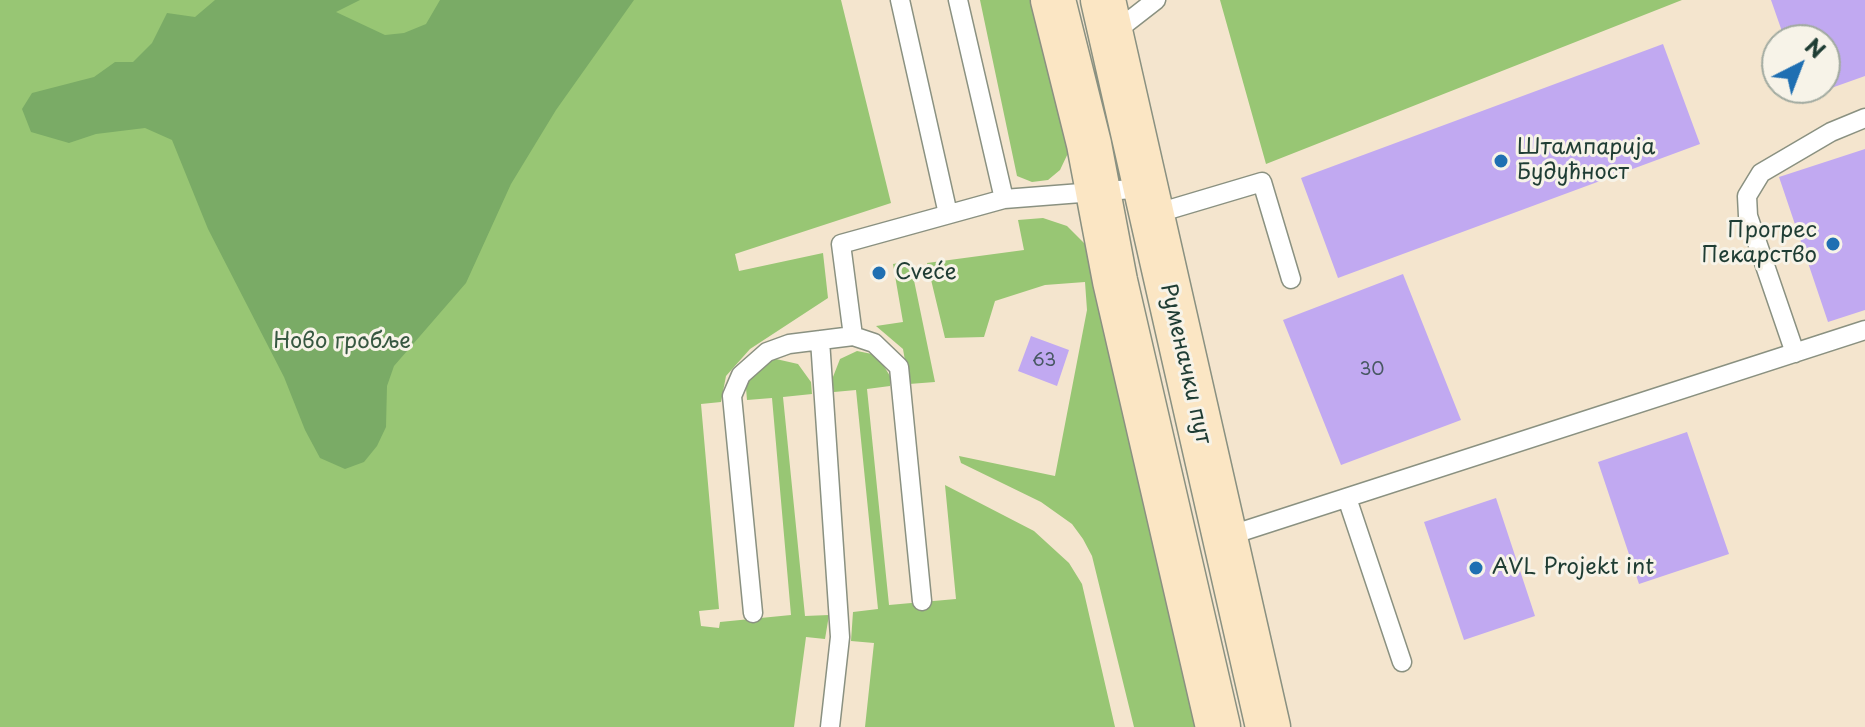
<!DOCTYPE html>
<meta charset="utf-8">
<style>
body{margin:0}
#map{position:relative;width:1865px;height:727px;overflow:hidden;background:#f4e5ce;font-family:"Playpen Sans",sans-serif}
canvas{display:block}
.north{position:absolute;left:1761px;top:24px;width:80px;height:80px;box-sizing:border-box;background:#f7f3e8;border:2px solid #a1aaa0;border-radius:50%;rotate:42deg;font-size:22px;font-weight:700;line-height:32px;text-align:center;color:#1f3d34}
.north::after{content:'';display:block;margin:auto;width:28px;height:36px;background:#1f6fb2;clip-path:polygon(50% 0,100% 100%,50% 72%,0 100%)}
</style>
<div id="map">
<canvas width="1865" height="727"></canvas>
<div class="north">N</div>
</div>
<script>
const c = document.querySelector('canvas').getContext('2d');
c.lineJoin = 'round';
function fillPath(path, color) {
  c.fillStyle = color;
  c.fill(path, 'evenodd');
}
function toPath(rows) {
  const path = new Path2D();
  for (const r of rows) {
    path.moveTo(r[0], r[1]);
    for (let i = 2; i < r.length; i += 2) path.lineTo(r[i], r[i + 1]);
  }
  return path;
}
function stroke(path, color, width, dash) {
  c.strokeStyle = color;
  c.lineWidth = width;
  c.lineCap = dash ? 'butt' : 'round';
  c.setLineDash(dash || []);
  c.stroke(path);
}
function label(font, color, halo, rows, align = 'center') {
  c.font = font + ' "Playpen Sans",sans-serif';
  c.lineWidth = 6;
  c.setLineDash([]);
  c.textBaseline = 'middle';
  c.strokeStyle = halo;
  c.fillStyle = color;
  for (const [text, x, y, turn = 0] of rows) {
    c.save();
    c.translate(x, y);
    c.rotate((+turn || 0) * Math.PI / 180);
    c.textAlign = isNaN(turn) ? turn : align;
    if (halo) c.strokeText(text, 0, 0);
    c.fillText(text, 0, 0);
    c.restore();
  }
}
fillPath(toPath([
 [0,0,841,0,891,203,735,254,739,271,823,253,828,298,750,349,726,376,721,402,701,404,719,609,699,611,701,626,719,628,720,622,791,615,772,398,747,400,746,388,749,377,765,361,776,359,798,364,811,382,812,394,783,397,805,616,829,615,825,639,806,637,794,727,0,727],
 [980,0,1035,0,1070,149,1060,170,1048,180,1032,182,1017,176],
 [1220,0,1682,0,1266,164],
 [1043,218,1067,226,1085,244,1198,727,1134,727,1092,556,1083,539,1072,524,1041,502,961,463,959,456,1055,476,1087,310,1085,282,1045,285,995,301,984,337,945,338,927,263,1024,250,1018,220],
 [910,261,935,382,909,384,903,349,876,326,903,322,893,264],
 [857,351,877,355,890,376,890,386,867,389,889,605,956,599,945,485,1034,531,1069,563,1082,584,1115,727,865,727,874,643,851,641,853,612,878,609,856,390,834,392,831,382,840,359]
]), '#98c674');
fillPath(toPath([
 [215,0,360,0,336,12,385,35,404,33,426,24,440,0,634,0,556,110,511,184,466,283,394,366,387,386,386,427,377,446,364,462,345,469,320,458,305,430,284,377,208,229,172,140,145,128,96,134,69,143,31,132,22,109,32,93,94,77,115,62,133,62,152,43,167,13,195,17]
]), '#7aab66');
fillPath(toPath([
 [1771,0,1865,0,1865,76,1806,97,1803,88,1825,88,1825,40,1785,40],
 [1663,44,1700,144,1338,278,1301,178],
 [1865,149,1865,310,1828,322,1779,177],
 [1403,274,1461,420,1341,465,1283,320],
 [1031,336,1069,350,1057,386,1018,371],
 [1687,432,1729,554,1639,584,1598,462],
 [1496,498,1535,616,1464,640,1424,522]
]), '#c1a9f1');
const service = toPath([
 [900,0,948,214],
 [958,0,1004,199],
 [1111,35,1156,0],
 [1151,215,1262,182,1291,279],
 [820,340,840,637,830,727],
 [1795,353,1748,216,1747,196,1761,173,1831,132,1865,118],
 [1347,498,1402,662],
 [1225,537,1865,330],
 [922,601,899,367,874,343,853,336,841,244,1004,199,1145,188],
 [753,613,732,396,741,375,767,352,789,344,853,336]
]);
const secondary = toPath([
 [1053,0,1089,144,1115,281,1218,727],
 [1103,0,1268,727]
]);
stroke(service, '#8a9181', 21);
stroke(secondary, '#8a9181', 47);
stroke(service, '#fff', 18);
stroke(secondary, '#fbe6c4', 44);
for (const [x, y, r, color] of [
 [1501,161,8,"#1f6fb2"],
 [1833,244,8,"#1f6fb2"],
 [879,273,8,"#1f6fb2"],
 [1476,568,8,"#1f6fb2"]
]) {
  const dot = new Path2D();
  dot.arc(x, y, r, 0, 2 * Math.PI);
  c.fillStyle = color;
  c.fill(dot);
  stroke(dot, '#f7f3e8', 3);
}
label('18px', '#485863', null, [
 ["63",1044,361],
 ["30",1372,370]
]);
label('22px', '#1f3d34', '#f7f3e8', [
 ["Штампарија",1517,148],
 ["Будућност",1517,173],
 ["Прогрес",1817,231,"right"],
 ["Пекарство",1817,256,"right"],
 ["Cveće",895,273],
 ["AVL Projekt int",1492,568]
], 'left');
label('22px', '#375841', '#f7f3e8', [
 ["Ново гробље",342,342]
]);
label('22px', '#1f3d34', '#f7f3e8', [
 ["Руменачки пут",1185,364,77]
]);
</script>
